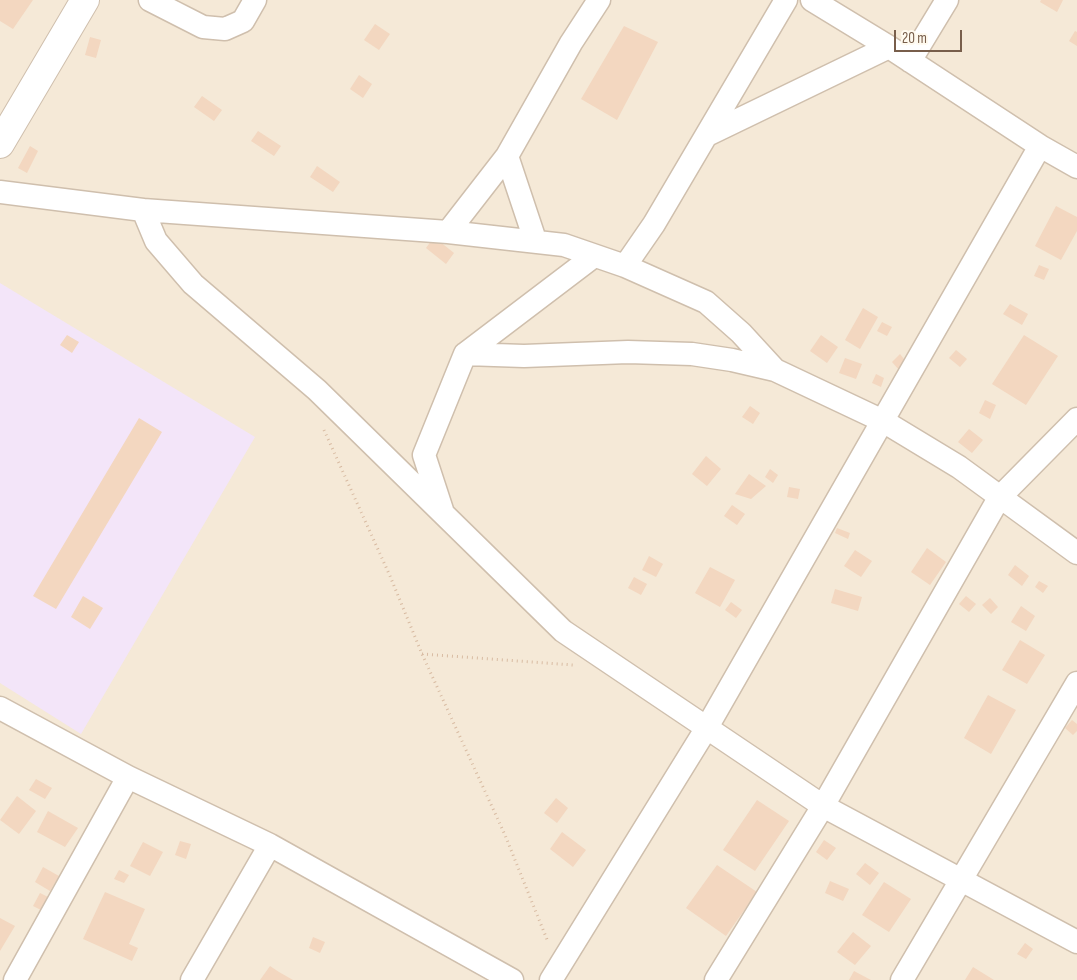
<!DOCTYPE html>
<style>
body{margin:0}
#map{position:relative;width:1077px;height:980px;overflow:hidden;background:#fdf6e9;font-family:"Sofia Sans Condensed",sans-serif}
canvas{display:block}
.scale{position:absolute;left:894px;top:30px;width:68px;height:22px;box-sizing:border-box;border:2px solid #785e4b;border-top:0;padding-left:6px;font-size:15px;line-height:18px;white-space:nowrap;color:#785e4b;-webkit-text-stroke:4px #fffaef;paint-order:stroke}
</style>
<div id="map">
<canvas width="1077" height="980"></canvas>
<div class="scale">20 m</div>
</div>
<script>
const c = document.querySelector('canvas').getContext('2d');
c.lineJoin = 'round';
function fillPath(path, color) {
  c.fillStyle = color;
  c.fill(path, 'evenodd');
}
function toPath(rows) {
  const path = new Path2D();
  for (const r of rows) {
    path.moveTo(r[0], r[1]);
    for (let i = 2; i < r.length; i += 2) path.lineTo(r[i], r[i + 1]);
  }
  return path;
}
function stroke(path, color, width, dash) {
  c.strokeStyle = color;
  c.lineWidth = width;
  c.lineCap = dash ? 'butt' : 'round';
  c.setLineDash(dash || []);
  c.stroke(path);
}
fillPath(toPath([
 [0,0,1077,0,1077,980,0,980]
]), '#f5e9d7');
fillPath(toPath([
 [0,283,255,437,81,734,0,683]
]), '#f3e5f9');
fillPath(toPath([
 [0,0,33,0,13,29,0,21],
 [1041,0,1063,0,1057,12,1040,2],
 [375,24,390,34,379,50,364,40],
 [624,26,658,42,617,120,581,99],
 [1075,31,1077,32,1077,46,1069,41],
 [90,37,101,40,96,58,85,55],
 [359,75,372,84,363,98,350,89],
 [202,96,222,110,214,121,194,107],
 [258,131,281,146,274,156,251,141],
 [30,146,38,151,27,173,18,168],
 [317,166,340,182,333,192,310,177],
 [1056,206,1077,217,1077,231,1061,260,1035,246],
 [434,237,454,253,446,264,426,248],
 [1039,265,1049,269,1044,280,1034,276],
 [1010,304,1028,314,1022,325,1003,314],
 [863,308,878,317,860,349,845,340],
 [882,322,892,327,887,336,877,331],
 [67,335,79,342,72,353,60,345],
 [821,335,838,347,827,363,810,351],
 [1024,335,1058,356,1026,405,992,384],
 [956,350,967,359,960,367,949,358],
 [900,354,907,363,899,370,892,362],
 [845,358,862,364,856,379,839,373],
 [876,374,884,378,881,387,872,383],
 [985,400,996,405,990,419,979,413],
 [750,406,760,413,753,424,742,417],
 [139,418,162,432,56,609,33,596],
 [969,429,983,440,972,453,958,442],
 [706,456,721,469,707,486,692,474],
 [770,469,778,475,773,483,765,477],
 [749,474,766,486,751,499,735,494],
 [789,487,800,489,798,499,787,497],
 [732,505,745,514,737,525,724,516],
 [837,528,850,533,848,539,835,533],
 [927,548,946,562,930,585,911,572],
 [855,550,872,561,861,577,844,566],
 [649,556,663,564,656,577,642,570],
 [1015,565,1029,576,1022,586,1008,575],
 [710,567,735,580,720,607,695,593],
 [634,577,647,584,641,595,628,588],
 [1039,581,1048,586,1043,593,1035,587],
 [835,589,862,597,858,611,831,603],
 [83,596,103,608,90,629,71,617],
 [966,596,976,604,969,612,959,604],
 [990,598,998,607,991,614,982,605],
 [731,602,742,610,736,618,725,610],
 [1021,606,1035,616,1026,631,1011,622],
 [1020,640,1045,655,1027,684,1002,670],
 [988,695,1016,710,991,754,964,738],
 [1072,720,1077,724,1077,731,1073,735,1065,728],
 [36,779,52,788,45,799,29,790],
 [17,796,36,811,19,834,0,820],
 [556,798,568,808,557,823,544,813],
 [757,800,789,821,755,871,723,850],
 [48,811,78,828,65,847,37,832],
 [562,832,586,850,573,867,550,849],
 [824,840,836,848,827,860,816,852],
 [180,841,191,844,186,859,175,855],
 [143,842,163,852,150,876,130,866],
 [865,863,879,873,870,885,856,874],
 [717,865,757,892,726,936,686,908],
 [43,867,59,876,50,891,35,882],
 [119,870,129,875,124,883,114,879],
 [830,881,849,889,843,901,825,893],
 [884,882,911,899,889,932,862,915],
 [105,892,145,909,129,944,138,948,132,961,83,939],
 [40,893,56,901,49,914,33,906],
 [0,918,15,926,0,951],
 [853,932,871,946,855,965,837,952],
 [313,937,325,942,320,953,309,948],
 [1025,943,1033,949,1026,959,1017,954],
 [270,966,279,972,293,980,260,980],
 [973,967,994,980,965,980],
 [854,971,871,980,849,980]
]), '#f3d7c0');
const minor = toPath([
 [150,0,203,27,225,29,243,21,255,0],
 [812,0,889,47,1040,146,1077,167],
 [910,61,947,0],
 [707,135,889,47],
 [507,156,535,240],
 [0,192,143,210,156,241,193,284,317,390,563,631,823,806,1077,942],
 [143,210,448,232,564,245,625,266,706,302,741,333,775,370],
 [448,232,507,156,571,43,599,0],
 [625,266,654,224,786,0],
 [465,354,594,256],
 [442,510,424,455,465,354,524,356,628,352,692,354,732,360,775,370,883,421,959,467,1077,553],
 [0,708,128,777,270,845,512,980],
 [15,980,128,777],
 [192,980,270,845],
 [551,980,706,729,1040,146],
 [716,980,823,806,999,498,1077,419],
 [902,980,1077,683]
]);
const tertiary = toPath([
 [0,144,85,0]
]);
stroke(minor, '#cfbfad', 25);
stroke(tertiary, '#cfbfad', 30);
stroke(toPath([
 [324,430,390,576,422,654,505,835,548,942],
 [422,654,573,665]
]), '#d8bba2', 3, [1, 4]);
stroke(minor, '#fff', 22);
stroke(tertiary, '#fff', 28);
</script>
